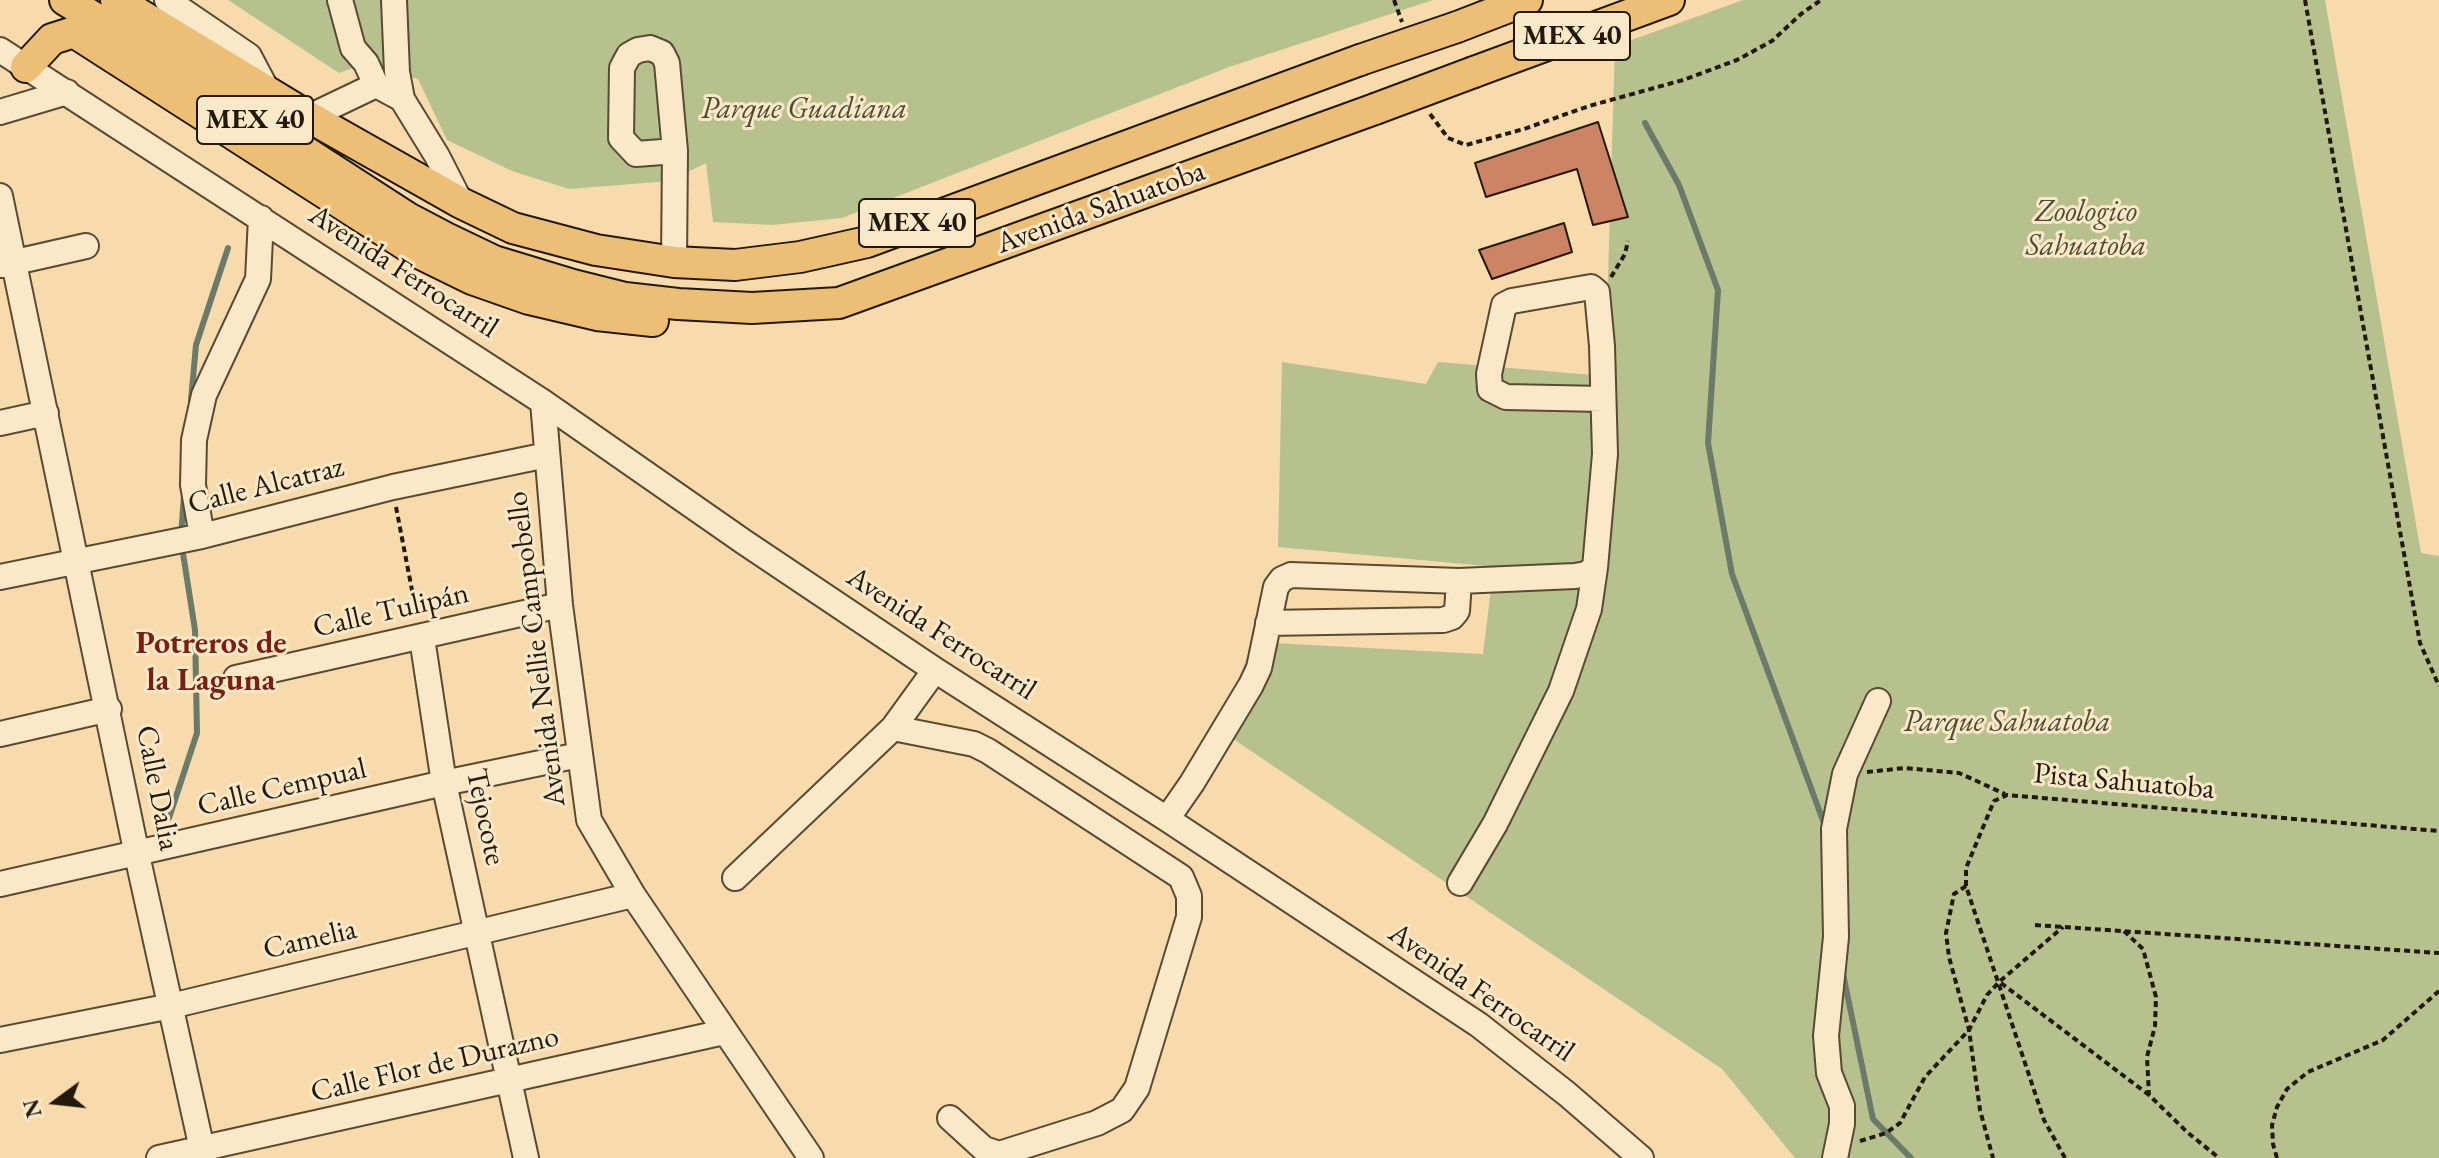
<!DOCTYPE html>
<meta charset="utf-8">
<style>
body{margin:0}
#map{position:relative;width:2439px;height:1158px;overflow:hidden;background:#f7dbac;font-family:"EB Garamond",serif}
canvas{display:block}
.north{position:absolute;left:16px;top:1062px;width:80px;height:80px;-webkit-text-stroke:6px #fae8c9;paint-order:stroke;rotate:255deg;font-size:22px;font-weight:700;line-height:32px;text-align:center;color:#23190b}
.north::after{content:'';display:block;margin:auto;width:28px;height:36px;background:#23190b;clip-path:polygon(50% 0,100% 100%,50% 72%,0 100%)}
</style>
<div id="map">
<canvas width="2439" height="1158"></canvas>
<div class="north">N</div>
</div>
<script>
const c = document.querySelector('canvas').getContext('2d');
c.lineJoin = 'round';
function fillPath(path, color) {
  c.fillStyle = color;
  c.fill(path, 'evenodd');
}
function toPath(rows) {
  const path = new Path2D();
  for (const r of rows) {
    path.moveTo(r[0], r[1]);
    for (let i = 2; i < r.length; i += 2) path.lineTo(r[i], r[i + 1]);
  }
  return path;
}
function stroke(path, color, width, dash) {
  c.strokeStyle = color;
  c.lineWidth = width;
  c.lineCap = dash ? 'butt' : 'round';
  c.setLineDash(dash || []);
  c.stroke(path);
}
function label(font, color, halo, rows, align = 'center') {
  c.font = font + ' "EB Garamond",serif';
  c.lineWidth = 6;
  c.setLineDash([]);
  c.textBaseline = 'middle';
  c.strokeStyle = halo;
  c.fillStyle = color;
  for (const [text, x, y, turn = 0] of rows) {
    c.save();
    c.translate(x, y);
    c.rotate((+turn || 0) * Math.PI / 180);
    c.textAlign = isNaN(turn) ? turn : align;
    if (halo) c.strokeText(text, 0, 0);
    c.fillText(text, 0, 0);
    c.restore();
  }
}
fillPath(toPath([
 [228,0,1433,0,1229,67,842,218,772,225,713,222,706,163,669,181,569,189,512,171,447,140,418,79,366,63,339,73],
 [1743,0,2325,0,2421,553,2439,556,2439,1158,1795,1158,1722,1069,1220,730,1253,642,1483,654,1491,589,1585,575,1278,547,1282,362,1426,384,1438,362,1605,376,1615,46]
]), '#b6c18e');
stroke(toPath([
 [1645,123,1679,185,1718,290,1708,443,1732,574,1825,826],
 [191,400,196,345,228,248],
 [181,536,184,495],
 [169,818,197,733,195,630,182,547],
 [1842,969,1873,1119,1911,1158]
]), '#6c7a6a', 6);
const building = toPath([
 [1598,122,1628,217,1593,225,1577,169,1486,197,1475,163,1598,122],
 [1564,223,1572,252,1492,279,1479,250,1564,223]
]);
fillPath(building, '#cc8464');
stroke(building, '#23190b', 2);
const minor = toPath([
 [167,0,249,56,267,90],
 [340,0,353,48,366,63,376,85,402,99],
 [394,0,397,72,402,99,437,156,461,203],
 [0,50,543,402,744,542,935,670,1167,819,1479,1025,1567,1094,1641,1158],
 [0,112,67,92],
 [309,117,376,85],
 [0,196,137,855,204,1158],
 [674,262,675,151,667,63,662,53,650,48,638,50,629,55,622,68,621,138,636,154,675,151],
 [2,265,86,246],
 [543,402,560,605,589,820,633,895,811,1158],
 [0,423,46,413],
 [202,536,193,485,194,440,204,395,258,279,261,218],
 [0,577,202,536,393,487,547,455],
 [1268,623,1443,620,1452,617,1457,611,1459,581],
 [422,638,444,783,526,1158],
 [236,678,560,605],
 [893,728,974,744,988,751,1181,877,1189,896,1189,917,1137,1088,1122,1110,1097,1123,999,1154,984,1149,950,1118],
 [0,734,109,709],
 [1167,819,1192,783,1251,685,1259,668,1276,587,1282,579,1291,575,1459,581,1575,576,1586,574,1595,568,1605,454,1602,346,1597,292,1591,287,1512,301,1504,305,1489,374,1490,389,1506,397,1603,399],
 [735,878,893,728,935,670],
 [1460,883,1495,824,1561,691,1589,609,1595,568],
 [0,884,444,783,579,755],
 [0,1040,171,1006,633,895],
 [159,1158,724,1032],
 [1835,1158,1842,1124,1842,1106,1829,1073,1826,1036,1836,937,1834,829,1845,774,1878,701]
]);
const major = toPath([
 [65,0,148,50,408,218,446,238,494,261,573,285,625,298,678,304,752,308,839,303,1375,109],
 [116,0,309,117,461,203,513,228,596,250,674,262,735,265,800,257,867,242,1360,60],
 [1457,27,1527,0],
 [26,67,52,39,74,32,417,252,472,279,529,299,597,315,653,321],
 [1474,72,1669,0]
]);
stroke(minor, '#584a33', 28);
stroke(major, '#23190b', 34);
stroke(toPath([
 [1394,0,1402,22],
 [2305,0,2420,643,2439,686],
 [1430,114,1448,138,1466,145,1524,129,1589,106,1683,80,1737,60,1772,41,1801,14,1821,0],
 [1611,277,1625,254,1628,241],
 [396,507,417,616],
 [1867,772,1905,768,1959,773,2005,794],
 [1966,886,1954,894,1946,933,1949,957,1969,1030,1980,1110,1993,1158],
 [2035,925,2439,953],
 [2124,931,2143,949,2156,997,2155,1026,2147,1057,2149,1095,2187,1132,2219,1158],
 [2001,983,2149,1095],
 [1860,1141,1886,1133,1900,1123,1925,1077,1969,1030,1987,995,1999,982,2063,927],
 [2065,1158,2044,1120,1966,886,1966,868,1994,801,2007,795,2439,831],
 [2277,1158,2273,1144,2272,1125,2277,1107,2287,1089,2308,1072,2383,1040,2439,991]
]), '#23190b', 4, [6, 4]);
stroke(minor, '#fae8c9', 24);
stroke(major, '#ecbe76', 30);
const majorBridge = toPath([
 [1360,60,1457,27],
 [1375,109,1474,72]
]);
stroke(majorBridge, '#23190b', 34, []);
stroke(majorBridge, '#ecbe76', 30);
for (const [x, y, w] of [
 [1572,36,116],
 [255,120,116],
 [917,223,116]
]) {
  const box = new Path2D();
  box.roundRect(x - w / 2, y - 24, w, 48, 6);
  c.fillStyle = '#fae8c9';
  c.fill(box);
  stroke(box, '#23190b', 2);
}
label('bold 28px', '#23190b', null, [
 ["MEX 40",1572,36],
 ["MEX 40",255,120],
 ["MEX 40",917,223]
]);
label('italic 30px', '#4f4b32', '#fae8c9', [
 ["Parque Guadiana",804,110],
 ["Zoologico",2086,213],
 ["Sahuatoba",2086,247],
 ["Parque Sahuatoba",2007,723]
]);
label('30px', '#23190b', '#fae8c9', [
 ["Avenida Sahuatoba",1101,208,-20],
 ["Avenida Ferrocarril",403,272,33],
 ["Calle Alcatraz",266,486,-14],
 ["Calle Tulipán",391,611,-13],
 ["Avenida Ferrocarril",941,634,33],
 ["Avenida Nellie Campobello",537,649,-97],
 ["Pista Sahuatoba",2124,782,5],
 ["Calle Dalia",157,788,79],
 ["Calle Cempual",282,788,-13],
 ["Tejocote",485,817,78],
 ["Camelia",310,940,-13],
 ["Avenida Ferrocarril",1481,993,35],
 ["Calle Flor de Durazno",435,1065,-13]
]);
label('bold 32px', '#7a1f14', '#fae8c9', [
 ["Potreros de",211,644],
 ["la Laguna",211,681]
]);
</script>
